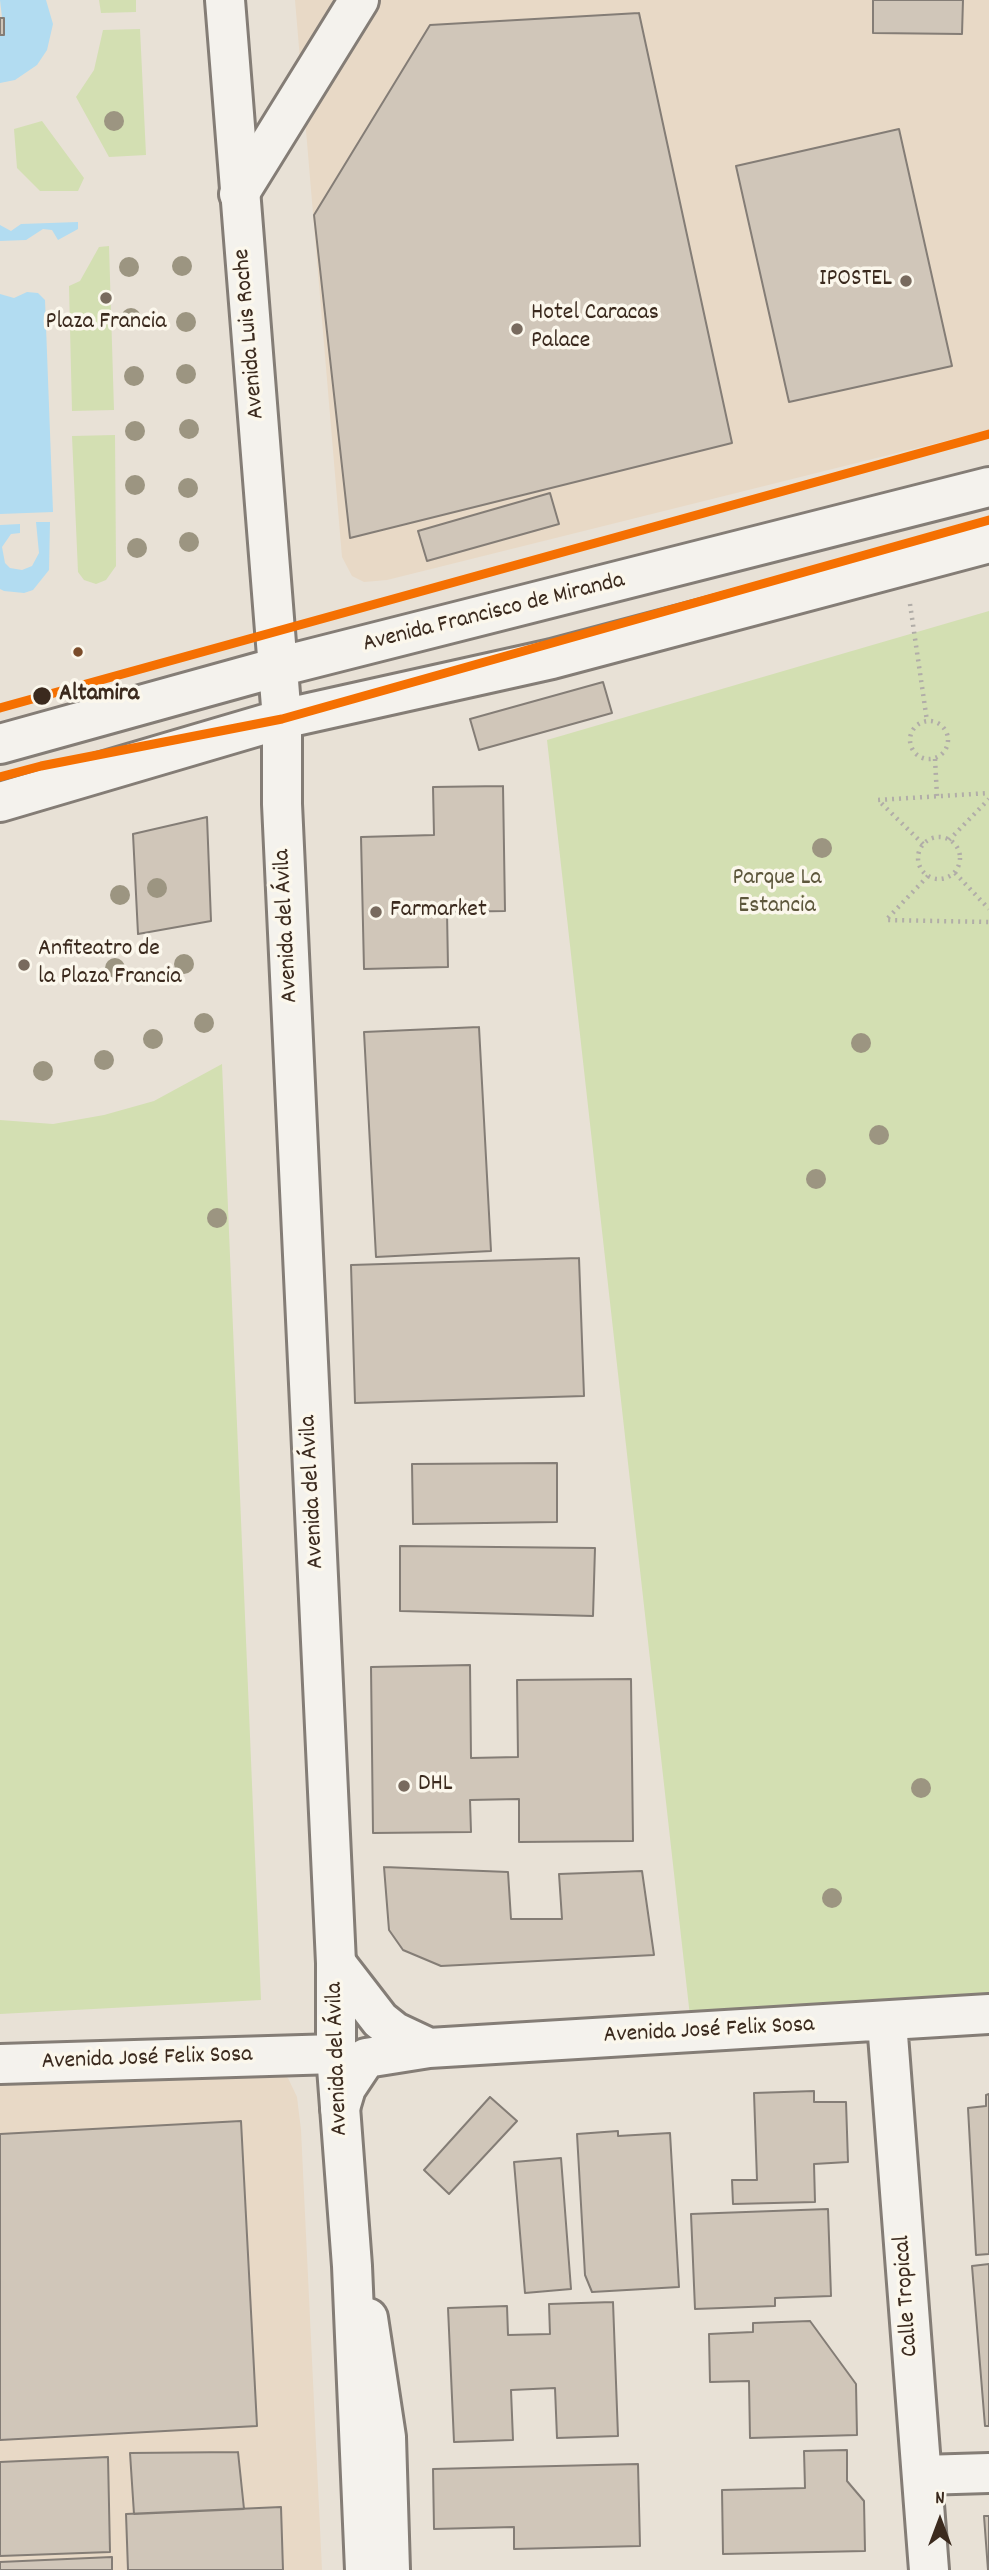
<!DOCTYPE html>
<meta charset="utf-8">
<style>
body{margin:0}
#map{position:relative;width:989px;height:2570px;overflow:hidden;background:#e8e1d6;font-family:Dekko,sans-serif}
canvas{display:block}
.north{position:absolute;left:905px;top:2486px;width:70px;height:70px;-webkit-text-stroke:5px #fbf7ec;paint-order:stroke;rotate:0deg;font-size:19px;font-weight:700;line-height:28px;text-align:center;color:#3b2a1e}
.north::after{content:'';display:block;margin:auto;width:24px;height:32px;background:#3b2a1e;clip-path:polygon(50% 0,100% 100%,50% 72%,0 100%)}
</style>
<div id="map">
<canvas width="989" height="2570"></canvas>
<div class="north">N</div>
</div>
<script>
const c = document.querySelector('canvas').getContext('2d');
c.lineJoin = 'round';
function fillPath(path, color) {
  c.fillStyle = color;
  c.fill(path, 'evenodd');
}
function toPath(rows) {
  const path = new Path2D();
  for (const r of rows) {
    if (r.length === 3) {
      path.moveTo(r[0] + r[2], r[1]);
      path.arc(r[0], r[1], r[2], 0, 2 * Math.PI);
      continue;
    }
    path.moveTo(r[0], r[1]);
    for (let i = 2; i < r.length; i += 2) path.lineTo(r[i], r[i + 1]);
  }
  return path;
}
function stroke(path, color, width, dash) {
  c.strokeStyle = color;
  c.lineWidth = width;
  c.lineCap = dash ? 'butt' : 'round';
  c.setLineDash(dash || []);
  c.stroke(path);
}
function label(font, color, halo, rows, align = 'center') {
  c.font = font + ' Dekko,sans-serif';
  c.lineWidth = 7;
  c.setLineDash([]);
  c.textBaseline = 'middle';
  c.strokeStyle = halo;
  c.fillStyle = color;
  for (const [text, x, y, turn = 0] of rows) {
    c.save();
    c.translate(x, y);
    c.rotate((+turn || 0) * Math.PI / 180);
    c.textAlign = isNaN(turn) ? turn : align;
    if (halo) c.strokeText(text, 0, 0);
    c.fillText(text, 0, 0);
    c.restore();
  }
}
fillPath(toPath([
 [295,0,989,0,989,430,387,580,364,582,352,576,342,557],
 [269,2063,288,2078,297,2097,301,2130,322,2570,0,2570,0,2067]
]), '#e8d9c6');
fillPath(toPath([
 [99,0,136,0,136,12,101,13],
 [140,29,146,155,109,157,76,97,94,70,103,30],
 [42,121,84,178,78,191,40,191,17,168,14,129],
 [109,246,114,410,72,411,69,286,80,281,99,247],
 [115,435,116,566,106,580,96,584,84,580,78,572,72,436],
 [989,611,989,2012,692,2034,547,740],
 [222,1064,261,2000,0,2014,0,1120,53,1124,104,1115,154,1101]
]), '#d3dfb2');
fillPath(toPath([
 [0,0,46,0,53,24,47,50,37,65,15,80,0,83,0,35,4,35],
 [78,222,78,229,58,240,52,230,43,229,26,240,0,241,0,225,11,231,21,224],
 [27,292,38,293,45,300,53,512,0,514,0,294,14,298],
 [36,522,50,522,49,570,33,590,24,593,4,591,0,589,0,525,20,524,20,533,11,534,2,547,5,563,10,568,22,570,32,566,39,553]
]), '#b2dcf1');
const building = toPath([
 [873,0,963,0,962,34,873,33,873,0],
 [639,13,732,443,350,538,314,215,430,25,639,13],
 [0,18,4,18,4,35,0,35,0,18],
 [899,129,952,366,789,402,736,166,899,129],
 [550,493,559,524,427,561,418,531,550,493],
 [603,682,612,713,479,750,470,719,603,682],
 [503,786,505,911,447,912,448,967,364,969,361,837,434,835,433,787,503,786],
 [207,817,211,921,138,934,133,834,207,817],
 [479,1027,491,1251,376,1257,364,1032,479,1027],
 [579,1258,584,1396,355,1403,351,1265,579,1258],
 [557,1463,557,1522,413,1524,412,1464,557,1463],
 [400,1546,595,1548,593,1616,400,1611,400,1546],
 [470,1665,471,1758,518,1757,517,1680,631,1679,633,1841,519,1842,519,1799,470,1800,471,1832,373,1833,371,1667,470,1665],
 [384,1867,508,1872,511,1919,562,1919,559,1874,642,1871,654,1955,441,1966,403,1950,389,1930,384,1867],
 [814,2091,814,2102,846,2102,848,2162,814,2164,815,2202,733,2204,732,2180,757,2180,754,2093,814,2091],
 [989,2094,989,2254,976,2255,968,2108,986,2106,986,2095,989,2094],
 [490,2097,517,2121,449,2194,424,2170,490,2097],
 [241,2121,257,2426,0,2440,0,2134,241,2121],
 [618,2131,618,2136,670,2133,679,2287,592,2292,585,2275,577,2134,618,2131],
 [561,2158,571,2289,525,2293,514,2162,561,2158],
 [828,2209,831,2296,775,2298,775,2306,695,2309,691,2214,828,2209],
 [989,2264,989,2426,985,2426,972,2266,989,2264],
 [613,2302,618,2436,557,2438,555,2388,511,2390,513,2440,454,2442,448,2308,507,2306,508,2335,550,2334,549,2304,613,2302],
 [810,2321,856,2384,857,2435,750,2438,749,2381,710,2382,709,2334,753,2332,753,2323,810,2321],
 [847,2450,847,2481,864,2501,865,2551,723,2554,722,2490,805,2488,804,2451,847,2450],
 [238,2452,244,2509,134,2514,130,2453,238,2452],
 [108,2457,110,2552,0,2556,0,2462,108,2457],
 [638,2464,640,2546,514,2549,514,2527,434,2529,433,2469,638,2464],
 [281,2507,283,2570,128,2570,126,2514,281,2507],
 [984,2516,989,2516,989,2570,988,2570,984,2516],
 [112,2557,112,2570,0,2570,0,2562,112,2557]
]);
fillPath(building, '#d0c6b9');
stroke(building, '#847d76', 2);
const minor = toPath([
 [239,194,359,0],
 [336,1963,380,2020,395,2032,429,2048],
 [887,2022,929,2570],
 [0,2064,336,2054],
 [340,2108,346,2088,366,2058,429,2048,989,2014],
 [368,2318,386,2437,390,2570],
 [922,2475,989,2473]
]);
const major = toPath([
 [225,0,282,719,282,804,336,1963,336,2054,352,2266,365,2570],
 [0,744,278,667,989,487],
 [0,802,282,719,552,659,989,543]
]);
stroke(minor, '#847d76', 44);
stroke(major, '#847d76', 44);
stroke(toPath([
 [910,604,927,721],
 [929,740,19],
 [935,759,937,796],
 [939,858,21],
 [949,840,989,799],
 [923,844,878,800,989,793],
 [955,873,989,909],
 [928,876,886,920,989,922]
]), '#b1ada8', 4.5, [2, 5]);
stroke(minor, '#f4f2ed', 38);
stroke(major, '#f4f2ed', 38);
stroke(toPath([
 [0,708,989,434],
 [0,777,41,766,282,719,989,520]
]), '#f57002', 9);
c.fillStyle = '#9c9581';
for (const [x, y] of [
 [114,121],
 [182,266],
 [129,267],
 [131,318],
 [186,322],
 [186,374],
 [134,376],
 [189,429],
 [135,431],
 [135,485],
 [188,488],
 [189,542],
 [137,548],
 [822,848],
 [157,888],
 [120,895],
 [184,964],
 [115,968],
 [204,1023],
 [153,1039],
 [861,1043],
 [104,1060],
 [43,1071],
 [879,1135],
 [816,1179],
 [217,1218],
 [921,1788],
 [832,1898]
]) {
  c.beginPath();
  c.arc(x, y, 10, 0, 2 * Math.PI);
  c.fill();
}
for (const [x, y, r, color] of [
 [906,281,7,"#786a5e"],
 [106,298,7,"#786a5e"],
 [517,329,7,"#786a5e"],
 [78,652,6,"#7a4b2a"],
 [42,696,10,"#3b2a1e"],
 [376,912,7,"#786a5e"],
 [24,965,7,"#786a5e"],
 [404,1786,7,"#786a5e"]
]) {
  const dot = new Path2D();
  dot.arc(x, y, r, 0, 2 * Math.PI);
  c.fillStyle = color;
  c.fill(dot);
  stroke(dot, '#fbf7ec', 2.5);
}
label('24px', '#3b2a1e', '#fbf7ec', [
 ["IPOSTEL",892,281,"right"],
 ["Hotel Caracas",531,315],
 ["Palace",531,343],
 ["Plaza Francia",106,324,"center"],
 ["Farmarket",390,912],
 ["Anfiteatro de",38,951],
 ["la Plaza Francia",38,979],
 ["DHL",418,1786]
], 'left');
label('24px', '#3b2a1e', '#fbf7ec', [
 ["Avenida Luis Roche",251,334,-95],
 ["Avenida Francisco de Miranda",494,614,-14],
 ["Avenida del Ávila",288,926,-93],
 ["Avenida del Ávila",314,1492,-93],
 ["Avenida José Felix Sosa",709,2032,-3],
 ["Avenida del Ávila",339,2059,-92],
 ["Avenida José Felix Sosa",147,2060,-2],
 ["Calle Tropical",908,2296,-94]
]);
label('bold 24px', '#3b2a1e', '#fbf7ec', [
 ["Altamira",59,696]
], 'left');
label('24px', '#5d573c', '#fbf7ec', [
 ["Parque La",777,880],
 ["Estancia",777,908]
]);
</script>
